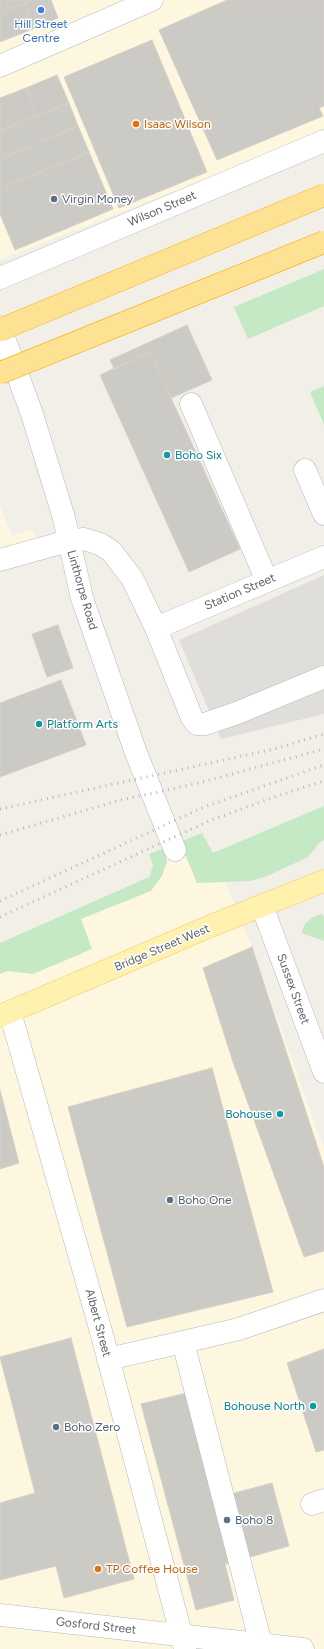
<!DOCTYPE html>
<style>
body{margin:0}
canvas{display:block;background:#f1efe8}
</style>
<canvas width="324" height="1649"></canvas>
<script>
const c = document.querySelector('canvas').getContext('2d');
c.lineJoin = 'round';
function fillPath(path, color) {
  c.fillStyle = color;
  c.fill(path, 'evenodd');
}
function toPath(rows) {
  const path = new Path2D();
  for (const r of rows) {
    path.moveTo(r[0], r[1]);
    for (let i = 2; i < r.length; i += 2) path.lineTo(r[i], r[i + 1]);
  }
  return path;
}
function stroke(path, color, width, dash) {
  c.strokeStyle = color;
  c.lineWidth = width;
  c.lineCap = dash ? 'butt' : 'round';
  c.setLineDash(dash || []);
  c.stroke(path);
}
function label(font, color, halo, rows, align = 'center') {
  c.font = font + ' Figtree,sans-serif';
  c.lineWidth = 3;
  c.setLineDash([]);
  c.textBaseline = 'middle';
  c.strokeStyle = halo;
  c.fillStyle = color;
  for (const [text, x, y, turn = 0] of rows) {
    c.save();
    c.translate(x, y);
    c.rotate((+turn || 0) * Math.PI / 180);
    c.textAlign = isNaN(turn) ? turn : align;
    if (halo) c.strokeText(text, 0, 0);
    c.fillText(text, 0, 0);
    c.restore();
  }
}
fillPath(toPath([
 [0,0,324,0,324,132,0,260],
 [0,506,12,536,33,529,40,549,0,560],
 [180,842,197,883,225,882,252,947,324,1149,324,1649,0,1649,0,943,149,877,153,866,149,854]
]), '#fef7e0');
fillPath(toPath([
 [324,575,324,714,221,739,179,640]
]), '#e0deda');
fillPath(toPath([
 [324,269,324,306,248,339,234,307],
 [324,386,324,425,310,392],
 [324,806,324,840,320,842,308,857,265,877,250,881,197,883,180,842,202,833,213,853],
 [164,848,167,862,162,876,151,891,81,919,92,949,33,974,7,971,0,974,0,943,149,877,153,866,149,854],
 [321,914,324,916,324,941,301,933,305,924,311,918]
]), '#c5e8c5');
const building = toPath([
 [0,0,32,0,0,13,0,0],
 [32,0,51,0,58,18,35,28,25,3,32,0],
 [227,0,324,0,324,106,319,108,323,116,217,160,159,30,227,0],
 [25,3,35,28,0,42,0,13,25,3],
 [152,40,207,172,119,208,64,77,152,40],
 [57,75,69,103,37,116,26,88,57,75],
 [26,88,37,116,0,131,0,98,26,88],
 [69,103,78,126,0,159,0,131,69,103],
 [78,126,89,152,0,189,0,159,78,126],
 [89,152,113,209,15,250,0,214,0,189,89,152],
 [187,325,212,380,171,398,150,352,114,369,110,360,187,325],
 [150,352,240,549,189,572,100,375,150,352],
 [58,625,73,668,47,677,32,634,58,625],
 [61,680,86,745,0,777,0,703,61,680],
 [252,947,324,1167,324,1251,304,1257,233,1062,203,968,252,947],
 [212,1068,273,1292,127,1327,68,1107,212,1068],
 [0,1090,19,1163,0,1169,0,1090],
 [71,1338,134,1579,64,1598,56,1566,0,1580,0,1503,35,1493,0,1357,71,1338],
 [324,1349,324,1450,316,1452,287,1363,324,1349],
 [203,1389,231,1494,272,1483,289,1546,225,1564,234,1600,196,1610,141,1404,203,1389]
]);
fillPath(building, '#cccac5');
stroke(building, '#d6d1c6', 1);
const minor = toPath([
 [0,66,152,0],
 [0,278,324,141],
 [0,327,32,414,64,518,82,598,136,753,175,850],
 [191,404,267,581],
 [305,470,324,514],
 [0,560,68,541,84,539,100,544,111,551,132,578,156,628,192,718,197,724,205,724,237,713,324,677],
 [156,628,324,557],
 [262,906,324,1072],
 [10,1012,102,1335,185,1649],
 [108,1359,183,1342],
 [312,1504,324,1500],
 [0,1615,303,1649],
 [261,1644,183,1342,239,1329,324,1300]
]);
const major = toPath([
 [0,1016,213,925,324,881]
]);
stroke(minor, '#b5b8bc', 23);
stroke(major, '#f2c960', 23);
stroke(minor, '#fff', 22);
stroke(major, '#fff2af', 22);
stroke(toPath([
 [0,809,274,749,324,734],
 [0,835,121,800,195,784,324,749],
 [0,901,204,807,324,765],
 [0,917,209,821,277,796,324,781]
]), '#b6b7b8', 3, [1, 5]);
const highwayBridge = toPath([
 [0,330,324,195],
 [0,373,324,242]
]);
stroke(highwayBridge, '#f9ab00', 23, []);
stroke(highwayBridge, '#fde293', 22);
for (const [x, y, r, color] of [
 [41,10,4,"#3f7fe0"],
 [136,124,4,"#e8710a"],
 [54,199,4,"#5c6f8a"],
 [167,455,4,"#0f9aa8"],
 [39,724,4,"#0f9aa8"],
 [280,1114,4,"#0f9aa8"],
 [170,1200,4,"#5c6f8a"],
 [313,1406,4,"#0f9aa8"],
 [56,1427,4,"#5c6f8a"],
 [227,1520,4,"#5c6f8a"],
 [98,1569,4,"#e8710a"]
]) {
  const dot = new Path2D();
  dot.arc(x, y, r, 0, 2 * Math.PI);
  c.fillStyle = color;
  c.fill(dot);
  stroke(dot, '#fff', 1.5);
}
label('12px', '#366cbe', '#fff', [
 ["Hill Street",41,24],
 ["Centre",41,38]
]);
label('12px', '#c56008', '#fff', [
 ["Isaac Wilson",144,124],
 ["TP Coffee House",106,1569]
], 'left');
label('12px', '#4e5e75', '#fff', [
 ["Virgin Money",62,199],
 ["Boho One",178,1200],
 ["Boho Zero",64,1427],
 ["Boho 8",235,1520]
], 'left');
label('12px', '#5f6368', '#fff', [
 ["Wilson Street",162,209,-23],
 ["Linthorpe Road",82,590,74],
 ["Station Street",240,592,-23],
 ["Bridge Street West",162,948,-23],
 ["Sussex Street",293,989,70],
 ["Albert Street",98,1323,75],
 ["Gosford Street",96,1626,6]
]);
label('12px', '#0d838f', '#fff', [
 ["Boho Six",175,455],
 ["Platform Arts",47,724],
 ["Bohouse",272,1114,"right"],
 ["Bohouse North",305,1406,"right"]
], 'left');
</script>
